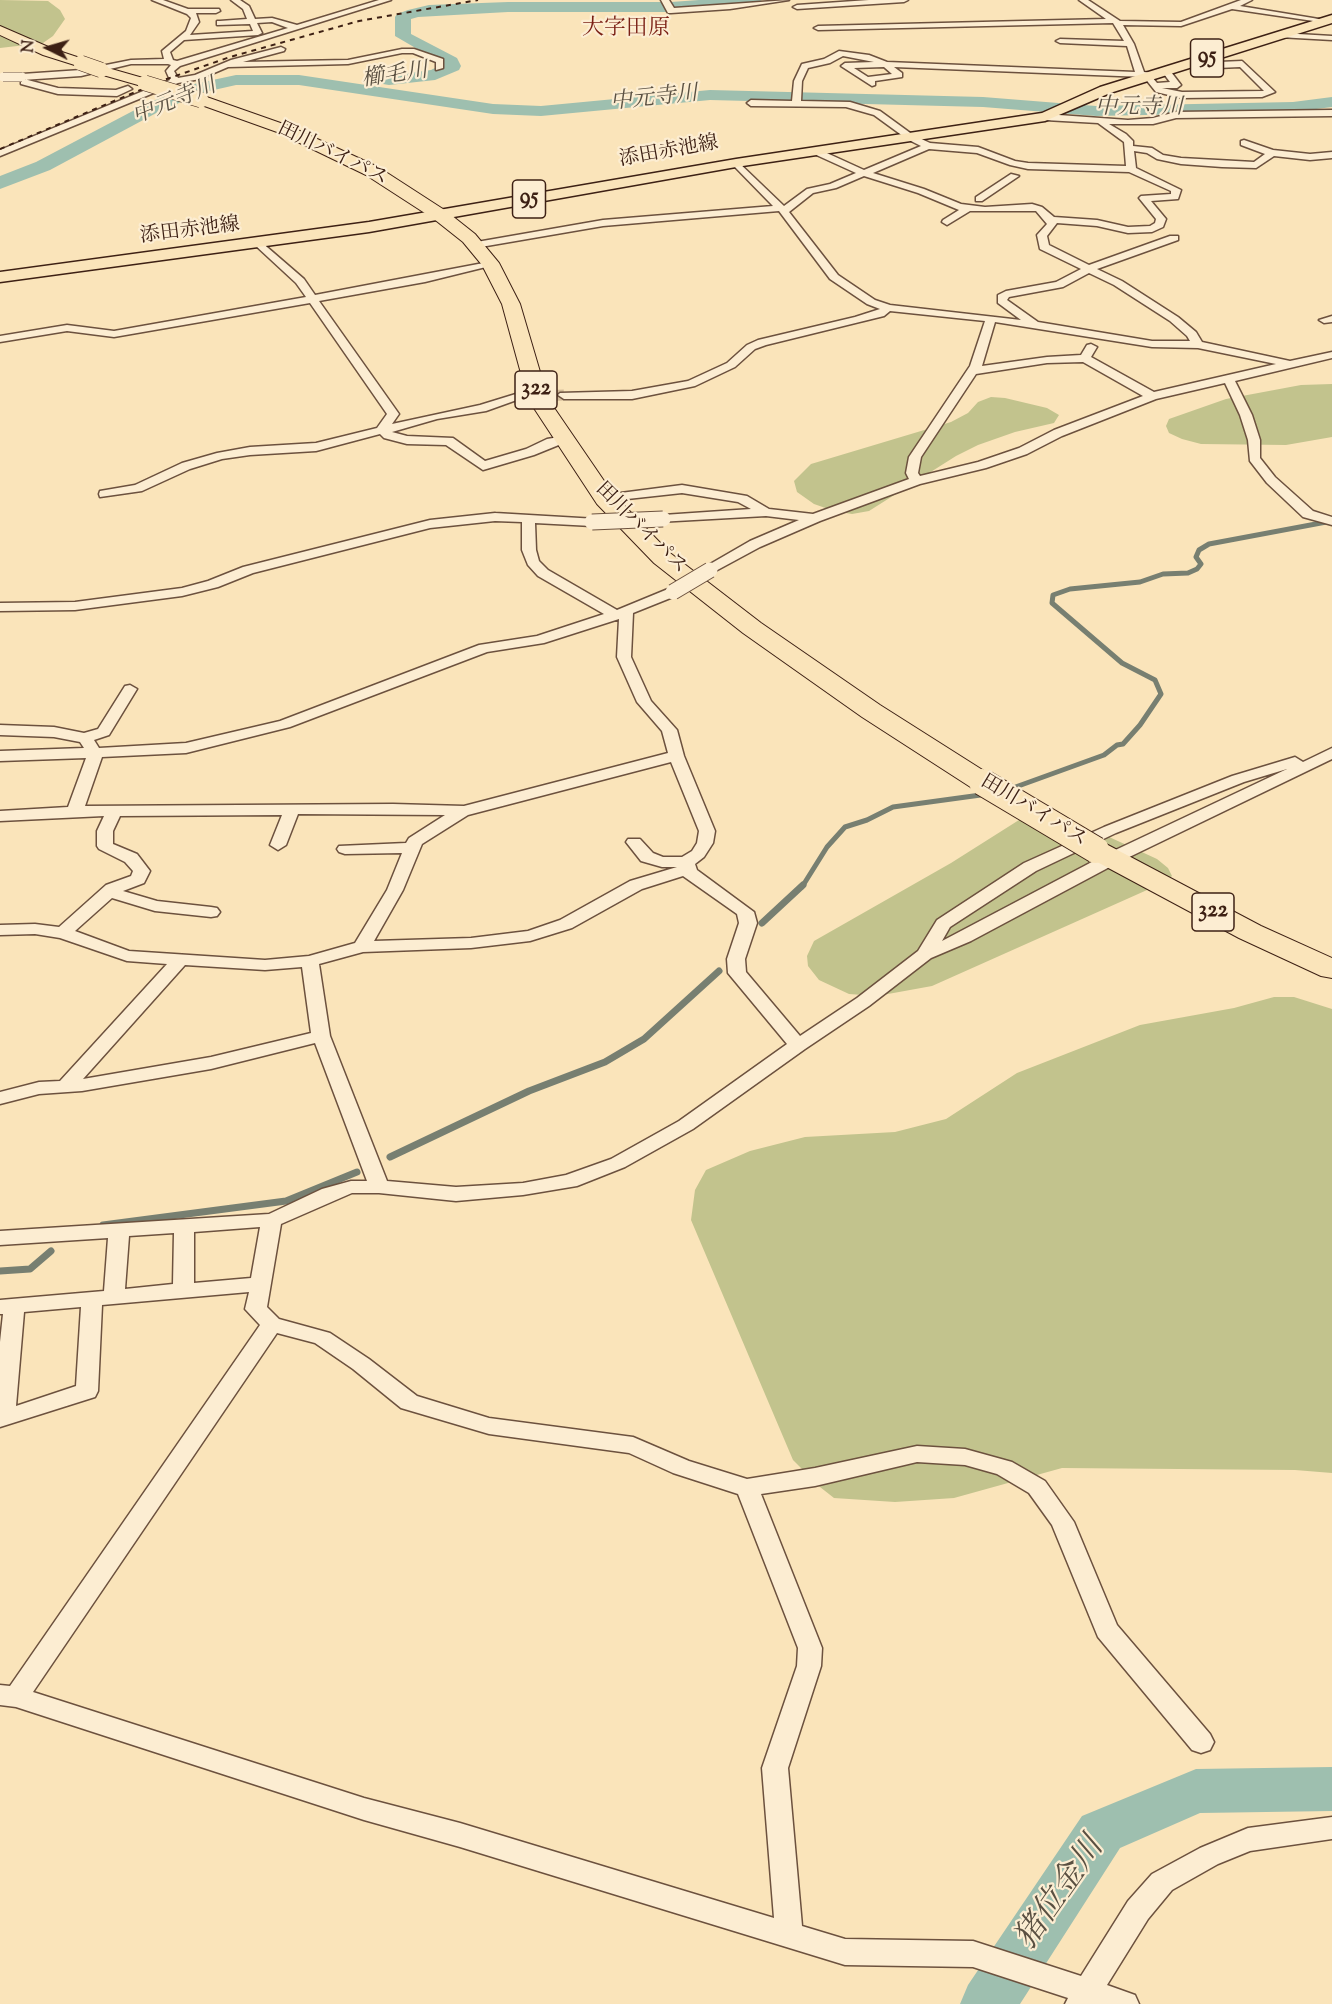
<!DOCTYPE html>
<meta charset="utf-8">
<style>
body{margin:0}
#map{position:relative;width:1332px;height:2004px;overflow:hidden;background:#fae4ba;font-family:"Sorts Mill Goudy",serif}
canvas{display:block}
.north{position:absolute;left:18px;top:18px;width:60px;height:60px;-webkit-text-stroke:4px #fcedd2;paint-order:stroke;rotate:275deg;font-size:16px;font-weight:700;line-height:24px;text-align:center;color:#3d2014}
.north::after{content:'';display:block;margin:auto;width:21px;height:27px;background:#3d2014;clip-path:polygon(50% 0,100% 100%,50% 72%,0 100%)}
</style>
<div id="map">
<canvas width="1332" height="2004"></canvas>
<div class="north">N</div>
</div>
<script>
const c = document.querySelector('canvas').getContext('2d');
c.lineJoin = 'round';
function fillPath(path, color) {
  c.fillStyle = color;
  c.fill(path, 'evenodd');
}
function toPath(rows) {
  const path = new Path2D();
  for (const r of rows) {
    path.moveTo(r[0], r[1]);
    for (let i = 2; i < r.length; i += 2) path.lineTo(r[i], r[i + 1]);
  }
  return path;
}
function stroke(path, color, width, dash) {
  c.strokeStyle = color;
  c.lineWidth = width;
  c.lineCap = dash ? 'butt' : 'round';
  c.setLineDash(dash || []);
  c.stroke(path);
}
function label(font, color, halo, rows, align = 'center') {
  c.font = font + ' "Sorts Mill Goudy","Noto Serif JP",serif';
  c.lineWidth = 4.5;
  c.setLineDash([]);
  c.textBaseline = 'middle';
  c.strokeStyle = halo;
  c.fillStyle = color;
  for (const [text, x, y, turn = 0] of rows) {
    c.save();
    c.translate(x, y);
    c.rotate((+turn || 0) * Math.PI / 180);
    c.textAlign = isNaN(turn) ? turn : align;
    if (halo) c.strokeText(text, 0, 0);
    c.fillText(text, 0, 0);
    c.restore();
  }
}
fillPath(toPath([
 [0,0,48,1,60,10,65,19,53,36,43,43,0,48],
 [1332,384,1332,437,1286,445,1201,444,1182,439,1169,433,1166,426,1169,419,1226,399,1301,385],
 [991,397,1005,398,1047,408,1059,415,1054,423,1015,432,978,445,956,456,869,511,852,514,834,511,814,504,797,492,794,481,811,464,951,422,968,413,978,402],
 [1032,819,1107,836,1157,859,1168,868,1172,876,1165,882,932,986,877,996,849,994,819,980,808,966,807,956,814,941,951,863,1019,820],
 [1274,997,1294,997,1332,1009,1332,1473,1295,1470,1062,1468,954,1498,895,1502,834,1498,820,1487,793,1460,691,1220,695,1190,706,1170,750,1151,805,1137,895,1132,946,1119,1017,1073,1140,1025,1234,1008]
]), '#c2c38d');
stroke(toPath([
 [1010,789,1104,755,1117,745,1123,744,1140,725,1161,694,1155,680,1122,663,1052,603,1053,595,1070,589,1140,582,1163,574,1188,573,1197,569,1201,564,1196,557,1199,550,1209,544,1332,521],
 [802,887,827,847,845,827,867,820,893,807,988,794]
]), '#777f71', 5);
stroke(toPath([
 [762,923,803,885],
 [390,1157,529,1091,605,1062,644,1039,719,971],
 [103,1225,286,1201,357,1172],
 [0,1271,30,1269,51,1251]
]), '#777f71', 7);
fillPath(toPath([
 [699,0,762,0,754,5,671,12,508,12,418,17,411,19,411,34,457,58,461,66,459,70,435,80,389,85,383,84,380,80,383,76,431,70,443,64,395,36,395,17,397,14,408,10,429,5,508,2,671,2,699,0],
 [236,75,299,75,493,104,541,106,710,90,983,97,1096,106,1293,102,1332,97,1332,107,1293,112,1096,116,983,107,710,100,541,116,493,114,299,85,236,85,205,92,160,111,50,170,0,189,0,176,36,162,148,103,194,84,236,75],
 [1332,1767,1332,1811,1200,1813,1120,1848,1020,2004,960,2004,968,1985,1082,1816,1196,1769,1332,1767]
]), '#9ebfaf');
stroke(toPath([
 [519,397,564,395]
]), '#d4bd99', 11, [11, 6]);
const street = toPath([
 [152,0,163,0,188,9,219,9,220,11,216,13,196,13,199,22,190,35,253,31,250,24,217,25,217,21,220,21,247,19,243,9,231,0,240,0,249,6,255,19,272,18,297,25,379,0,391,0,180,66,174,71,178,78,195,75,231,60,281,47,285,49,284,51,243,62,348,60,402,49,414,49,443,59,443,68,436,70,436,62,413,53,402,53,348,64,228,67,200,79,178,83,0,156,0,150,170,80,166,71,171,65,168,64,131,64,81,76,22,80,18,77,22,74,81,70,131,60,164,59,162,51,186,31,191,18,187,14,152,0],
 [272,22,288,28,177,61,173,60,170,52,184,40,258,35,262,33,257,23,272,22],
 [661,0,669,0,674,8,789,0,730,9,671,13,668,13,661,0],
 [869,0,908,0,904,2,797,9,793,7,797,5,869,0],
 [1079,0,1088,0,1120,21,1181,22,1241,0,1252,0,1240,6,1331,21,1327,23,1232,9,1181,26,1123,25,1134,44,1144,72,1153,73,1152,77,1157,83,1170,82,1161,70,1168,68,1181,85,1177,88,1162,88,1182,92,1264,91,1240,67,1196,69,1183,64,1187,61,1196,63,1242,61,1275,92,1262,97,1182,98,1156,92,1144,77,894,67,902,73,902,77,875,81,875,85,872,86,841,66,845,63,874,62,843,56,830,63,808,68,802,81,801,101,850,102,880,111,913,135,930,143,978,147,1015,161,1028,163,1126,166,1124,142,1098,123,1045,120,1041,117,1045,114,1128,120,1153,118,1176,112,1332,110,1332,116,1176,118,1153,124,1109,124,1126,134,1133,141,1133,146,1152,148,1163,155,1181,158,1254,162,1265,154,1241,145,1241,141,1244,140,1273,150,1310,154,1332,152,1332,158,1310,160,1274,156,1256,168,1222,167,1181,164,1157,159,1147,153,1134,151,1136,168,1181,190,1178,199,1151,201,1166,219,1163,227,1152,232,1128,233,1097,226,1057,223,1047,236,1049,245,1089,265,1170,236,1178,236,1178,240,1097,269,1122,281,1178,317,1196,332,1202,342,1290,361,1332,352,1332,358,1235,381,1252,415,1260,440,1260,458,1275,477,1313,511,1332,517,1332,525,1303,517,1267,483,1250,461,1248,440,1240,415,1225,383,1156,399,1062,436,1027,454,986,468,920,484,820,521,760,547,710,574,705,573,703,570,705,567,750,541,799,520,766,516,658,522,656,519,658,516,663,515,751,509,738,502,682,493,600,502,599,499,605,495,682,485,747,496,769,509,813,514,909,479,906,473,909,457,970,366,985,321,890,311,884,316,766,345,755,349,735,367,695,386,632,399,564,399,558,395,560,393,632,391,688,381,727,363,747,345,758,340,855,317,880,309,867,304,830,279,779,211,603,226,475,248,471,247,471,243,603,220,773,206,733,165,733,161,736,160,784,206,807,189,830,184,856,173,812,153,812,149,818,149,864,170,921,146,907,139,874,115,846,107,751,106,747,103,751,100,792,101,794,81,802,64,824,59,839,51,869,55,887,62,1135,72,1127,46,1060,43,1056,41,1060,39,1124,41,1113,23,818,30,814,28,818,26,1106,19,1079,0],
 [884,67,892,74,868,77,854,68,884,67],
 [929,149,977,153,1010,165,1028,169,1129,172,1171,191,1171,194,1141,196,1139,198,1156,219,1155,223,1150,226,1128,227,1097,220,1054,217,1042,207,1032,204,985,207,961,204,924,189,873,173,929,149],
 [864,176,918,193,959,210,943,220,942,222,947,225,970,211,1036,211,1047,224,1037,235,1040,249,1081,269,1056,282,1006,291,998,295,998,303,1021,320,890,305,875,300,838,275,789,212,813,193,836,188,864,176],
 [1089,273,1114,285,1170,321,1187,336,1190,341,1152,341,1038,322,1007,300,1009,297,1063,287,1089,273],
 [995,322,1152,347,1198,348,1276,364,1154,392,1091,357,1097,347,1091,344,1087,345,1081,355,1047,357,982,366,995,322],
 [1083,362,1143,396,1054,430,1019,448,978,462,920,476,918,473,921,457,976,374,1047,363,1083,362],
 [1281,33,1332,36,1332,40,1278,37,1277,35,1281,33],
 [24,79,58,88,116,90,128,86,132,89,117,96,58,94,21,84,21,80,24,79],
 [1011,174,1019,176,982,201,976,201,976,197,1011,174],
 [260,241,304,279,315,295,494,261,494,265,425,282,319,301,399,414,392,424,480,405,519,393,525,397,486,411,437,419,392,432,407,436,453,438,485,461,526,449,547,439,565,436,571,440,534,455,483,470,446,445,407,444,384,438,380,434,316,451,250,455,222,459,190,469,142,491,100,497,99,494,100,491,135,485,182,463,217,453,250,447,316,443,377,428,387,414,310,303,114,337,67,331,0,342,0,336,67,325,114,331,306,297,296,283,256,246,256,242,260,241],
 [1332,316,1332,322,1324,323,1319,320,1332,316],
 [495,513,597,519,599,522,592,526,535,523,536,550,539,561,548,570,617,610,668,589,678,589,680,592,678,595,633,613,631,657,651,701,677,730,684,756,715,831,713,843,704,857,695,864,697,870,754,912,757,923,745,959,746,972,800,1036,857,998,918,951,937,920,1024,863,1104,827,1232,776,1295,757,1303,762,1332,748,1332,759,1119,862,971,941,931,958,869,1006,805,1049,693,1129,625,1167,577,1186,523,1195,456,1201,379,1193,352,1193,281,1224,267,1307,279,1319,330,1333,369,1359,417,1396,489,1418,633,1437,689,1461,747,1479,815,1468,917,1446,965,1449,1012,1462,1045,1481,1074,1522,1117,1625,1210,1734,1214,1742,1210,1750,1201,1753,1192,1750,1098,1637,1052,1525,1029,1493,997,1474,965,1465,917,1462,815,1486,761,1494,822,1648,821,1666,788,1768,802,1926,845,1939,973,1941,1081,1976,1128,1901,1152,1874,1200,1848,1248,1828,1332,1817,1332,1839,1250,1851,1218,1864,1172,1890,1148,1919,1107,1985,1135,1995,1139,2004,1065,2004,1068,1998,973,1967,845,1965,460,1847,364,1820,16,1707,0,1705,0,1685,10,1686,260,1325,245,1309,249,1292,102,1305,98,1391,95,1397,0,1427,0,1342,3,1314,0,1314,0,1300,104,1291,108,1238,0,1245,0,1231,269,1214,322,1189,351,1181,367,1181,315,1043,211,1069,82,1091,39,1094,0,1104,0,1092,39,1082,60,1081,167,964,127,961,60,938,35,934,0,935,0,925,35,924,59,927,106,885,131,876,133,871,125,862,99,849,97,846,97,831,104,816,0,821,0,811,68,807,86,758,0,761,0,751,84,748,80,742,54,737,0,735,0,725,54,727,84,733,98,729,125,686,130,685,137,689,109,735,94,740,99,748,186,743,280,721,479,645,537,636,604,614,538,576,528,565,522,550,522,522,495,521,430,528,253,573,218,587,182,596,75,610,0,611,0,603,75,602,182,588,208,581,243,567,430,520,495,513],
 [619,619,617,657,637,702,662,731,668,753,464,806,393,804,85,806,102,757,186,753,290,727,487,652,544,643,619,619],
 [671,762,699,831,697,843,692,851,682,857,663,857,653,853,640,839,628,839,626,842,641,861,662,867,677,867,630,881,560,920,528,931,471,938,374,941,403,890,422,844,468,815,671,762],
 [1287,769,1107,854,942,941,950,927,1036,871,1116,833,1244,782,1287,769],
 [298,814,445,815,409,838,406,843,339,846,337,849,339,852,345,854,402,853,387,890,355,943,309,956,265,960,129,951,75,931,112,898,155,911,211,917,217,916,220,912,217,908,211,907,157,901,123,891,144,883,150,871,137,854,113,844,113,831,120,816,282,815,270,845,278,850,286,845,298,814],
 [683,876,737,914,739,923,727,959,728,973,787,1044,679,1121,611,1159,566,1175,523,1183,456,1187,387,1181,330,1036,319,964,363,952,471,948,530,941,572,928,642,889,683,876],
 [185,965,265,970,302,967,311,1033,211,1057,83,1079,185,965],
 [260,1227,251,1278,194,1283,194,1232,260,1227],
 [174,1233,173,1284,125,1289,129,1236,174,1233],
 [81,1307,76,1386,16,1406,24,1312,81,1307],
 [277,1333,315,1343,353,1369,401,1408,489,1434,629,1453,673,1473,738,1494,798,1648,797,1666,762,1768,774,1918,460,1823,364,1798,33,1692,277,1333]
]);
const primary = toPath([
 [1332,15,1332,23,1110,93,1045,121,736,167,369,232,0,282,0,272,369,222,736,159,1042,113,1100,87,1332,15]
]);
const highway = toPath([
 [0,26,53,49,86,60,88,63,81,67,43,55,0,35,0,26],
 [101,66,150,80,152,83,145,87,96,73,94,70,96,67,101,66],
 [201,95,289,126,378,167,446,211,475,234,499,263,520,304,548,399,613,494,670,553,761,623,880,705,992,776,996,782,992,788,982,790,972,788,862,717,743,633,654,563,597,504,528,399,502,304,482,265,463,242,434,219,366,175,277,132,196,103,193,100,196,97,201,95],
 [1096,841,1106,844,1261,926,1332,958,1332,978,1321,976,1239,938,1086,856,1082,850,1086,844,1096,841]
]);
stroke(street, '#6c513e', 3);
stroke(primary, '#3d2014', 3);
stroke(highway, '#3d2014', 2);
fillPath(street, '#fcedd2');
fillPath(primary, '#fae4ba');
fillPath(highway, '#fae4ba');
stroke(toPath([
 [0,149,164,80,230,57,359,21,478,0]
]), '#3d2014', 2, [5, 5]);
const streetBridgeFar1 = toPath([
 [3,77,22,77]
]);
const streetBridge = toPath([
 [592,522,663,519],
 [673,592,710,570]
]);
const highwayBridgeFar1 = toPath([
 [81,63,101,70],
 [145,83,201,100]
]);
const highwayBridge = toPath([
 [982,782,1096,850]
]);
stroke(streetBridgeFar1, '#6c513e', 10, []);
stroke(streetBridge, '#6c513e', 17, []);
stroke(highwayBridgeFar1, '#3d2014', 16, []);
stroke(highwayBridge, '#3d2014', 28, []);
stroke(streetBridgeFar1, '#fcedd2', 9);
stroke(streetBridge, '#fcedd2', 15);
stroke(highwayBridgeFar1, '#fae4ba', 15);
stroke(highwayBridge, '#fae4ba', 26);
label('20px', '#3d2014', '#fcedd2', [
 ["添田赤池線",669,153,-10],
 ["田川バイパス",332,155,26],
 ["添田赤池線",190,232,-7],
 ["田川バイパス",640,529,45],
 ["田川バイパス",1033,812,31]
]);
label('22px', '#7a1f14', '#fcedd2', [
 ["大字田原",626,30]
]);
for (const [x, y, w] of [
 [1207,58,33],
 [529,199,33],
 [536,390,42],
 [1213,912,42]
]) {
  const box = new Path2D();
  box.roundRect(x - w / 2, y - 19, w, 38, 4.5);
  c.fillStyle = '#fcedd2';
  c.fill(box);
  stroke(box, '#3d2014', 1.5);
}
label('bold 22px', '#3d2014', null, [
 ["95",1207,58],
 ["95",529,199],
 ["322",536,390],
 ["322",1213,912]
]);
label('italic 22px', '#5a5042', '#fcedd2', [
 ["櫛毛川",395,77,-8],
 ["中元寺川",654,100,-6],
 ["中元寺川",175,103,-22],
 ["中元寺川",1139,109]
]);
label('italic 32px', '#5a5042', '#fcedd2', [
 ["猪位金川",1062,1895,-55]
]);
</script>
